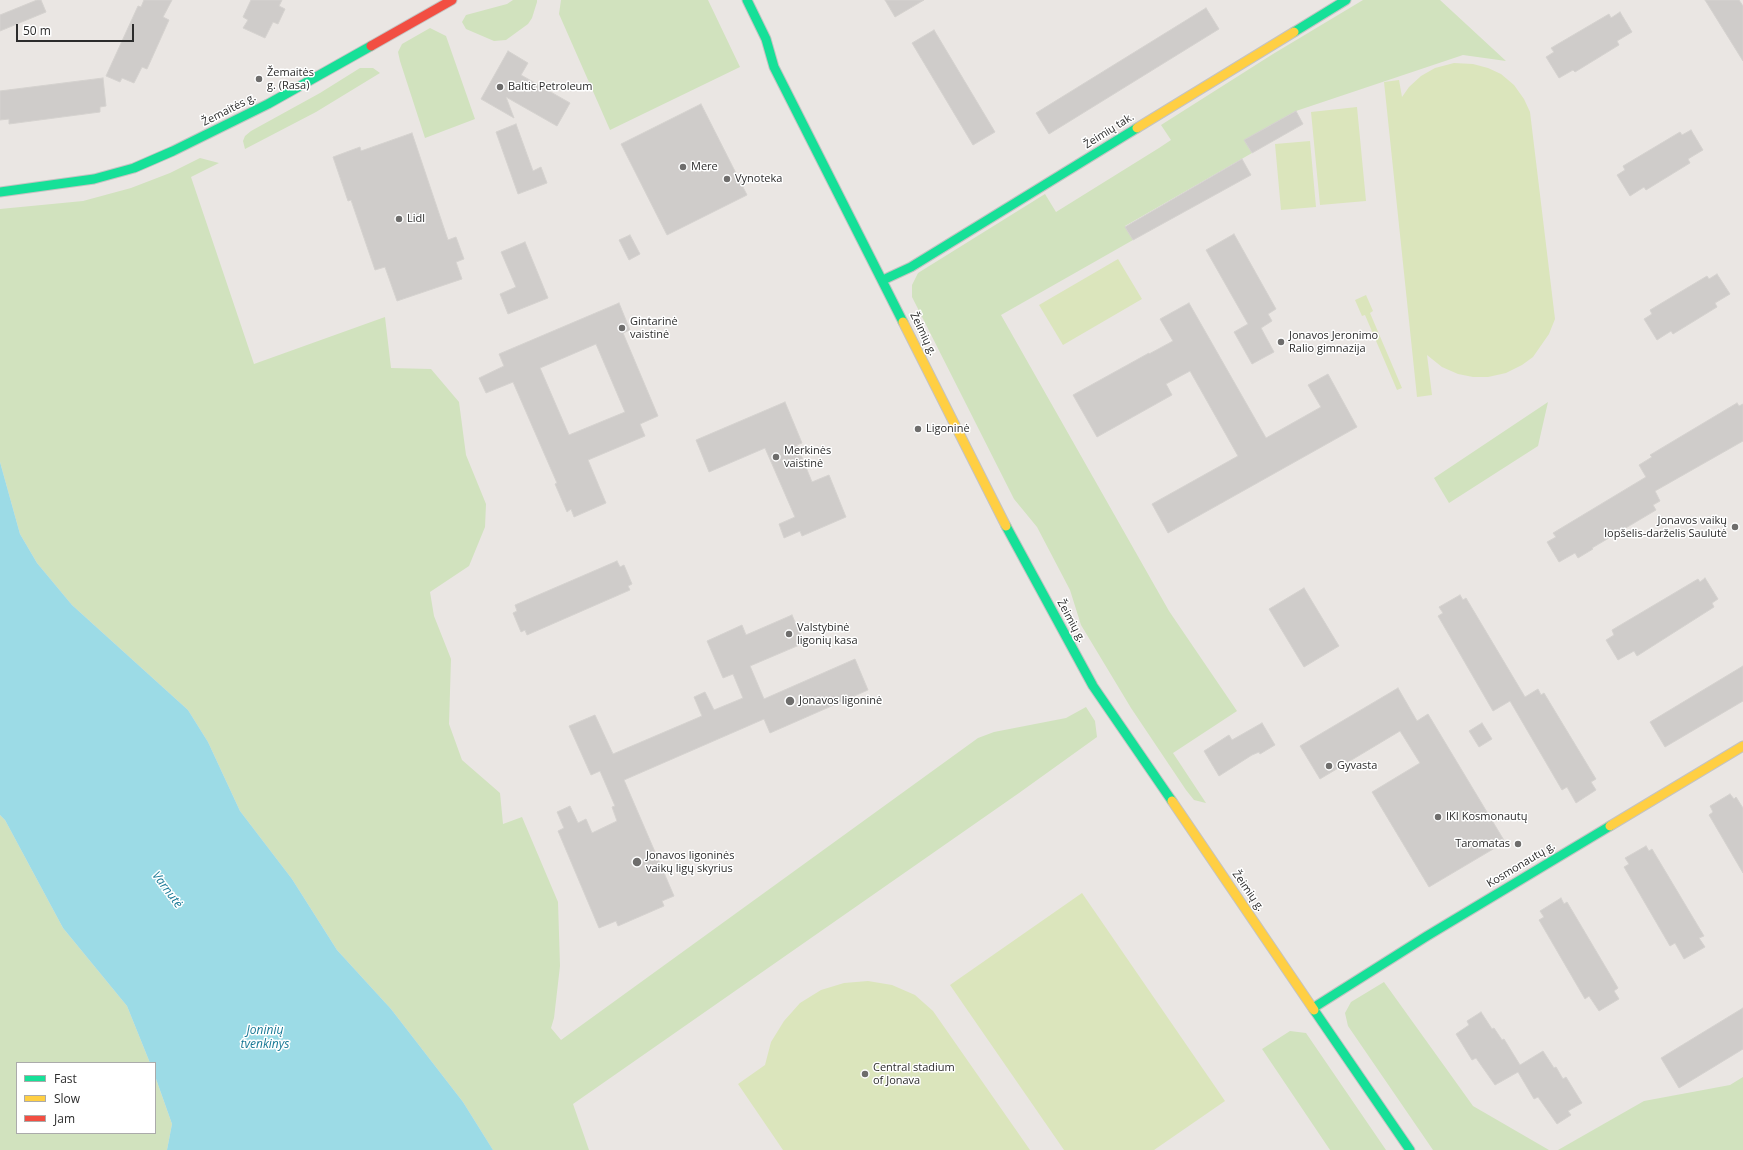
<!DOCTYPE html>
<meta charset="utf-8">
<style>
body{margin:0}
#map{position:relative;width:1743px;height:1150px;overflow:hidden;background:#eae6e3;font-family:"Open Sans",sans-serif}
canvas{display:block}
.legend{position:absolute;left:16px;top:1062px;width:140px;height:72px;box-sizing:border-box;background:#fff;border:1px solid #ababab;margin:0;padding:5px 7px;list-style:none;font-size:12px;color:#2c2c2c}
.legend li{display:flex;align-items:center;gap:8px;height:20px}
.legend b{width:20px;border:1px solid #ababab}
.scale{position:absolute;left:16px;top:24px;width:118px;height:18px;box-sizing:border-box;border:2px solid #2c2c2c;border-top:0;padding-left:5px;font-size:12px;line-height:14px;white-space:nowrap;color:#2c2c2c;-webkit-text-stroke:3px #fff;paint-order:stroke}
</style>
<div id="map">
<canvas width="1743" height="1150"></canvas>
<ul class="legend">
<li><b style="height:5px;background:#16e098"></b>Fast</li>
<li><b style="height:5px;background:#ffcf43"></b>Slow</li>
<li><b style="height:5px;background:#f24e42"></b>Jam</li>
</ul>
<div class="scale">50 m</div>
</div>
<script>
const c = document.querySelector('canvas').getContext('2d');
c.lineJoin = 'round';
function fillPath(path, color) {
  c.fillStyle = color;
  c.fill(path, 'evenodd');
}
function toPath(rows) {
  const path = new Path2D();
  for (const r of rows) {
    path.moveTo(r[0], r[1]);
    for (let i = 2; i < r.length; i += 2) path.lineTo(r[i], r[i + 1]);
  }
  return path;
}
function stroke(path, color, width, dash) {
  c.strokeStyle = color;
  c.lineWidth = width;
  c.lineCap = dash ? 'butt' : 'round';
  c.setLineDash(dash || []);
  c.stroke(path);
}
function label(font, color, halo, rows, align = 'center') {
  c.font = font + ' "Open Sans",sans-serif';
  c.lineWidth = 3;
  c.setLineDash([]);
  c.textBaseline = 'middle';
  c.strokeStyle = halo;
  c.fillStyle = color;
  for (const [text, x, y, turn = 0] of rows) {
    c.save();
    c.translate(x, y);
    c.rotate((+turn || 0) * Math.PI / 180);
    c.textAlign = isNaN(turn) ? turn : align;
    if (halo) c.strokeText(text, 0, 0);
    c.fillText(text, 0, 0);
    c.restore();
  }
}
fillPath(toPath([
 [513,0,537,0,537,2,532,18,528,24,506,40,494,41,466,29,462,22,466,15,507,4],
 [561,0,708,0,740,67,610,130,559,14],
 [1363,0,1440,0,1506,61,1463,55,1296,111,1245,140,1252,153,1125,226,1133,240,1001,315,1169,611,1237,711,1173,753,1206,803,1194,800,1186,790,1131,708,1081,625,1070,590,1037,527,1014,499,912,297,912,285,918,273,1045,194,1056,212,1159,148,1171,140,1161,125,1273,54],
 [430,28,446,36,475,119,425,138,400,61,398,52,402,44],
 [360,68,373,68,380,73,316,112,245,149,243,141,245,136,251,131,320,93],
 [200,158,219,163,191,177,254,364,385,317,391,368,431,369,459,402,466,455,486,504,485,527,469,566,430,592,434,616,451,659,449,724,462,760,500,793,503,824,522,817,558,902,560,966,554,1018,551,1028,561,1040,978,738,994,732,1066,718,1086,707,1095,721,1097,737,1019,793,573,1104,589,1150,493,1150,463,1102,391,1009,337,950,292,879,240,811,208,742,188,710,72,605,37,563,20,534,0,462,0,209,83,201,131,188,170,173],
 [1548,402,1538,446,1449,503,1434,478],
 [0,815,5,820,63,928,127,1006,150,1063,17,1063,17,1133,155,1133,155,1076,172,1124,167,1150,0,1150],
 [1384,982,1473,1106,1549,1150,1433,1150,1348,1026,1345,1013,1351,1002],
 [1290,1031,1306,1033,1386,1150,1330,1150,1262,1049],
 [1743,1077,1743,1150,1558,1150,1644,1101,1730,1085]
]), '#d1e2be');
fillPath(toPath([
 [1454,63,1473,64,1488,68,1501,74,1514,85,1524,99,1530,112,1555,319,1549,334,1533,357,1522,365,1506,373,1488,377,1473,377,1458,374,1442,367,1427,355,1432,395,1417,397,1384,82,1399,80,1402,97,1409,87,1421,76,1435,68],
 [1357,107,1366,201,1320,205,1311,112],
 [1310,141,1316,207,1281,210,1275,144],
 [1118,259,1142,299,1063,345,1039,305],
 [1366,295,1373,311,1370,313,1402,388,1397,390,1365,315,1362,316,1355,300],
 [1082,893,1225,1101,1154,1150,1064,1150,950,985],
 [868,981,892,985,915,995,933,1011,1030,1150,783,1150,738,1084,765,1065,771,1042,784,1021,800,1003,821,990,844,983]
]), '#dbe5bc');
fillPath(toPath([
 [0,462,20,534,37,563,72,605,188,710,208,742,240,811,292,879,337,950,391,1009,463,1102,493,1150,167,1150,172,1124,155,1076,155,1063,150,1063,127,1006,63,928,5,820,0,815]
]), '#9cdbe6');
const building = toPath([
 [37,0,41,0,46,12,0,31,0,15,37,0],
 [144,0,172,0,163,17,169,20,147,69,142,67,134,83,122,78,120,82,106,76,138,6,141,7,144,0],
 [251,0,282,0,279,6,285,9,278,24,273,22,265,38,243,28,248,20,243,17,251,0],
 [885,0,924,0,895,17,885,0],
 [1705,0,1739,0,1743,6,1743,61,1705,0],
 [1206,8,1219,29,1049,134,1036,113,1206,8],
 [1620,12,1632,32,1617,41,1619,45,1575,72,1573,70,1559,78,1546,57,1554,52,1551,48,1609,14,1611,18,1620,12],
 [934,30,995,132,973,145,912,43,934,30],
 [508,51,528,63,521,75,570,103,557,126,506,97,514,118,481,99,508,51],
 [103,78,106,106,100,107,100,112,9,124,9,119,0,120,0,91,103,78],
 [701,104,747,195,667,235,621,144,701,104],
 [1296,111,1303,124,1252,153,1244,140,1296,111],
 [516,124,533,171,541,167,547,183,518,194,496,132,516,124],
 [1691,130,1703,150,1688,159,1690,163,1646,190,1644,187,1630,196,1617,175,1625,170,1623,166,1680,132,1682,135,1691,130],
 [412,133,448,240,456,237,464,259,456,262,462,279,397,301,385,267,375,270,351,200,348,201,333,157,360,147,361,151,412,133],
 [1242,159,1251,175,1133,240,1125,227,1242,159],
 [1234,234,1276,309,1268,314,1272,321,1261,328,1274,352,1252,364,1234,332,1248,324,1206,250,1234,234],
 [630,235,640,254,629,260,619,240,630,235],
 [525,242,548,298,508,314,500,294,516,287,501,252,525,242],
 [1717,274,1730,294,1715,303,1717,307,1673,334,1671,331,1657,340,1644,319,1652,314,1650,310,1707,276,1709,279,1717,274],
 [619,303,630,330,623,333,658,416,640,424,645,436,588,460,606,503,574,517,571,509,567,512,555,484,557,483,513,382,486,393,479,378,504,366,499,354,619,303],
 [596,344,625,412,569,435,540,368,596,344],
 [1189,303,1266,438,1321,407,1308,385,1328,374,1357,427,1168,533,1152,504,1238,456,1190,371,1166,384,1172,395,1097,437,1073,395,1149,353,1149,354,1173,341,1160,319,1189,303],
 [785,402,802,443,797,445,812,482,829,475,846,517,802,536,800,531,784,538,779,524,795,517,765,448,709,472,696,440,785,402],
 [1737,403,1739,406,1743,404,1743,441,1655,491,1660,501,1653,505,1656,510,1592,548,1593,549,1578,558,1575,553,1559,562,1547,542,1556,537,1553,533,1646,477,1639,465,1652,457,1650,455,1737,403],
 [617,561,620,567,624,565,632,584,628,586,630,590,527,635,525,630,521,632,513,613,517,611,515,605,617,561],
 [1705,578,1718,599,1712,603,1714,607,1637,656,1634,651,1618,660,1606,640,1614,635,1612,630,1698,579,1700,582,1705,578],
 [1304,588,1339,646,1304,667,1269,609,1304,588],
 [1460,595,1463,600,1466,598,1525,697,1538,689,1541,695,1544,693,1596,779,1591,782,1596,790,1576,803,1567,787,1562,790,1510,701,1493,711,1438,616,1443,613,1439,607,1460,595],
 [792,615,804,643,750,666,764,699,855,659,868,690,770,733,764,719,624,780,674,896,662,901,664,906,618,926,616,921,599,928,558,831,564,828,557,812,570,806,578,823,586,819,592,833,617,821,612,807,615,806,600,771,591,775,569,726,595,715,613,754,702,716,694,697,705,692,714,710,743,698,733,674,723,678,707,641,742,625,746,635,792,615],
 [1743,666,1743,701,1665,747,1650,722,1743,666],
 [1398,688,1417,721,1428,714,1505,842,1429,887,1372,792,1420,763,1400,731,1320,779,1300,746,1398,688],
 [1262,723,1275,745,1260,754,1259,752,1252,755,1219,776,1204,751,1229,735,1232,740,1262,723],
 [1482,723,1492,739,1479,747,1469,731,1482,723],
 [1730,794,1734,799,1736,797,1743,808,1743,873,1709,815,1713,812,1710,806,1730,794],
 [1646,846,1649,851,1652,849,1704,936,1699,938,1705,947,1684,959,1675,943,1670,946,1624,867,1629,864,1625,858,1646,846],
 [1561,898,1564,904,1567,902,1618,988,1614,991,1619,999,1599,1011,1589,996,1585,999,1539,920,1544,917,1540,911,1561,898],
 [1743,1008,1743,1049,1679,1088,1661,1058,1743,1008],
 [1481,1012,1492,1029,1494,1028,1502,1040,1504,1039,1520,1065,1543,1051,1554,1068,1556,1067,1563,1079,1566,1077,1582,1103,1568,1111,1571,1115,1557,1124,1538,1097,1534,1099,1518,1072,1495,1085,1476,1058,1472,1060,1456,1034,1469,1025,1467,1021,1481,1012]
]);
fillPath(building, '#cfccca');
stroke(building, '#d5d2cf', 1);
const fast = toPath([
 [747,0,766,39,774,67,903,322],
 [1294,32,1346,0],
 [0,192,94,179,134,168,173,151,268,104,371,46],
 [883,280,911,267,1137,128],
 [1006,526,1093,686,1172,801],
 [1313,1008,1427,936,1610,826],
 [1314,1010,1410,1150]
]);
const slow = toPath([
 [1137,128,1294,32],
 [903,322,1006,526],
 [1172,801,1314,1010],
 [1610,826,1743,746]
]);
const jam = toPath([
 [371,46,452,0]
]);
stroke(fast, '#c4c3c2', 11);
stroke(slow, '#c4c3c2', 11);
stroke(jam, '#c4c3c2', 11);
stroke(fast, '#16e098', 9);
stroke(slow, '#ffcf43', 9);
stroke(jam, '#f24e42', 9);
for (const [x, y, r, color] of [
 [259,79,4,"#6e6d6c"],
 [500,87,4,"#6e6d6c"],
 [683,167,4,"#6e6d6c"],
 [727,179,4,"#6e6d6c"],
 [399,219,4,"#6e6d6c"],
 [622,328,4,"#6e6d6c"],
 [1281,342,4,"#6e6d6c"],
 [918,429,4,"#6e6d6c"],
 [776,457,4,"#6e6d6c"],
 [1735,527,4,"#6e6d6c"],
 [789,634,4,"#6e6d6c"],
 [790,701,5,"#6e6d6c"],
 [1329,766,4,"#6e6d6c"],
 [1438,817,4,"#6e6d6c"],
 [1518,844,4,"#6e6d6c"],
 [637,862,5,"#6e6d6c"],
 [865,1074,4,"#6e6d6c"]
]) {
  const dot = new Path2D();
  dot.arc(x, y, r, 0, 2 * Math.PI);
  c.fillStyle = color;
  c.fill(dot);
  stroke(dot, '#fff', 1.5);
}
label('11px', '#2c2c2c', '#fff', [
 ["Žemaitės",267,73],
 ["g. (Rasa)",267,86],
 ["Baltic Petroleum",508,87],
 ["Mere",691,167],
 ["Vynoteka",735,179],
 ["Lidl",407,219],
 ["Gintarinė",630,322],
 ["vaistinė",630,335],
 ["Jonavos Jeronimo",1289,336],
 ["Ralio gimnazija",1289,349],
 ["Ligoninė",926,429],
 ["Merkinės",784,451],
 ["vaistinė",784,464],
 ["Jonavos vaikų",1727,521,"right"],
 ["lopšelis-darželis Saulutė",1727,534,"right"],
 ["Valstybinė",797,628],
 ["ligonių kasa",797,641],
 ["Jonavos ligoninė",799,701],
 ["Gyvasta",1337,766],
 ["IKI Kosmonautų",1446,817],
 ["Taromatas",1510,844,"right"],
 ["Jonavos ligoninės",646,856],
 ["vaikų ligų skyrius",646,869],
 ["Central stadium",873,1068],
 ["of Jonava",873,1081]
], 'left');
label('11px', '#2c2c2c', '#fff', [
 ["Žemaitės g.",229,110,-27],
 ["Žeimių tak.",1109,131,-32],
 ["Žeimių g.",923,334,64],
 ["Žeimių g.",1071,621,61],
 ["Kosmonautų g.",1521,865,-31],
 ["Žeimių g.",1248,891,55]
]);
label('italic 12px', '#177895', '#fff', [
 ["Varnutė",167,890,53],
 ["Joninių",265,1031],
 ["tvenkinys",265,1045]
]);
</script>
